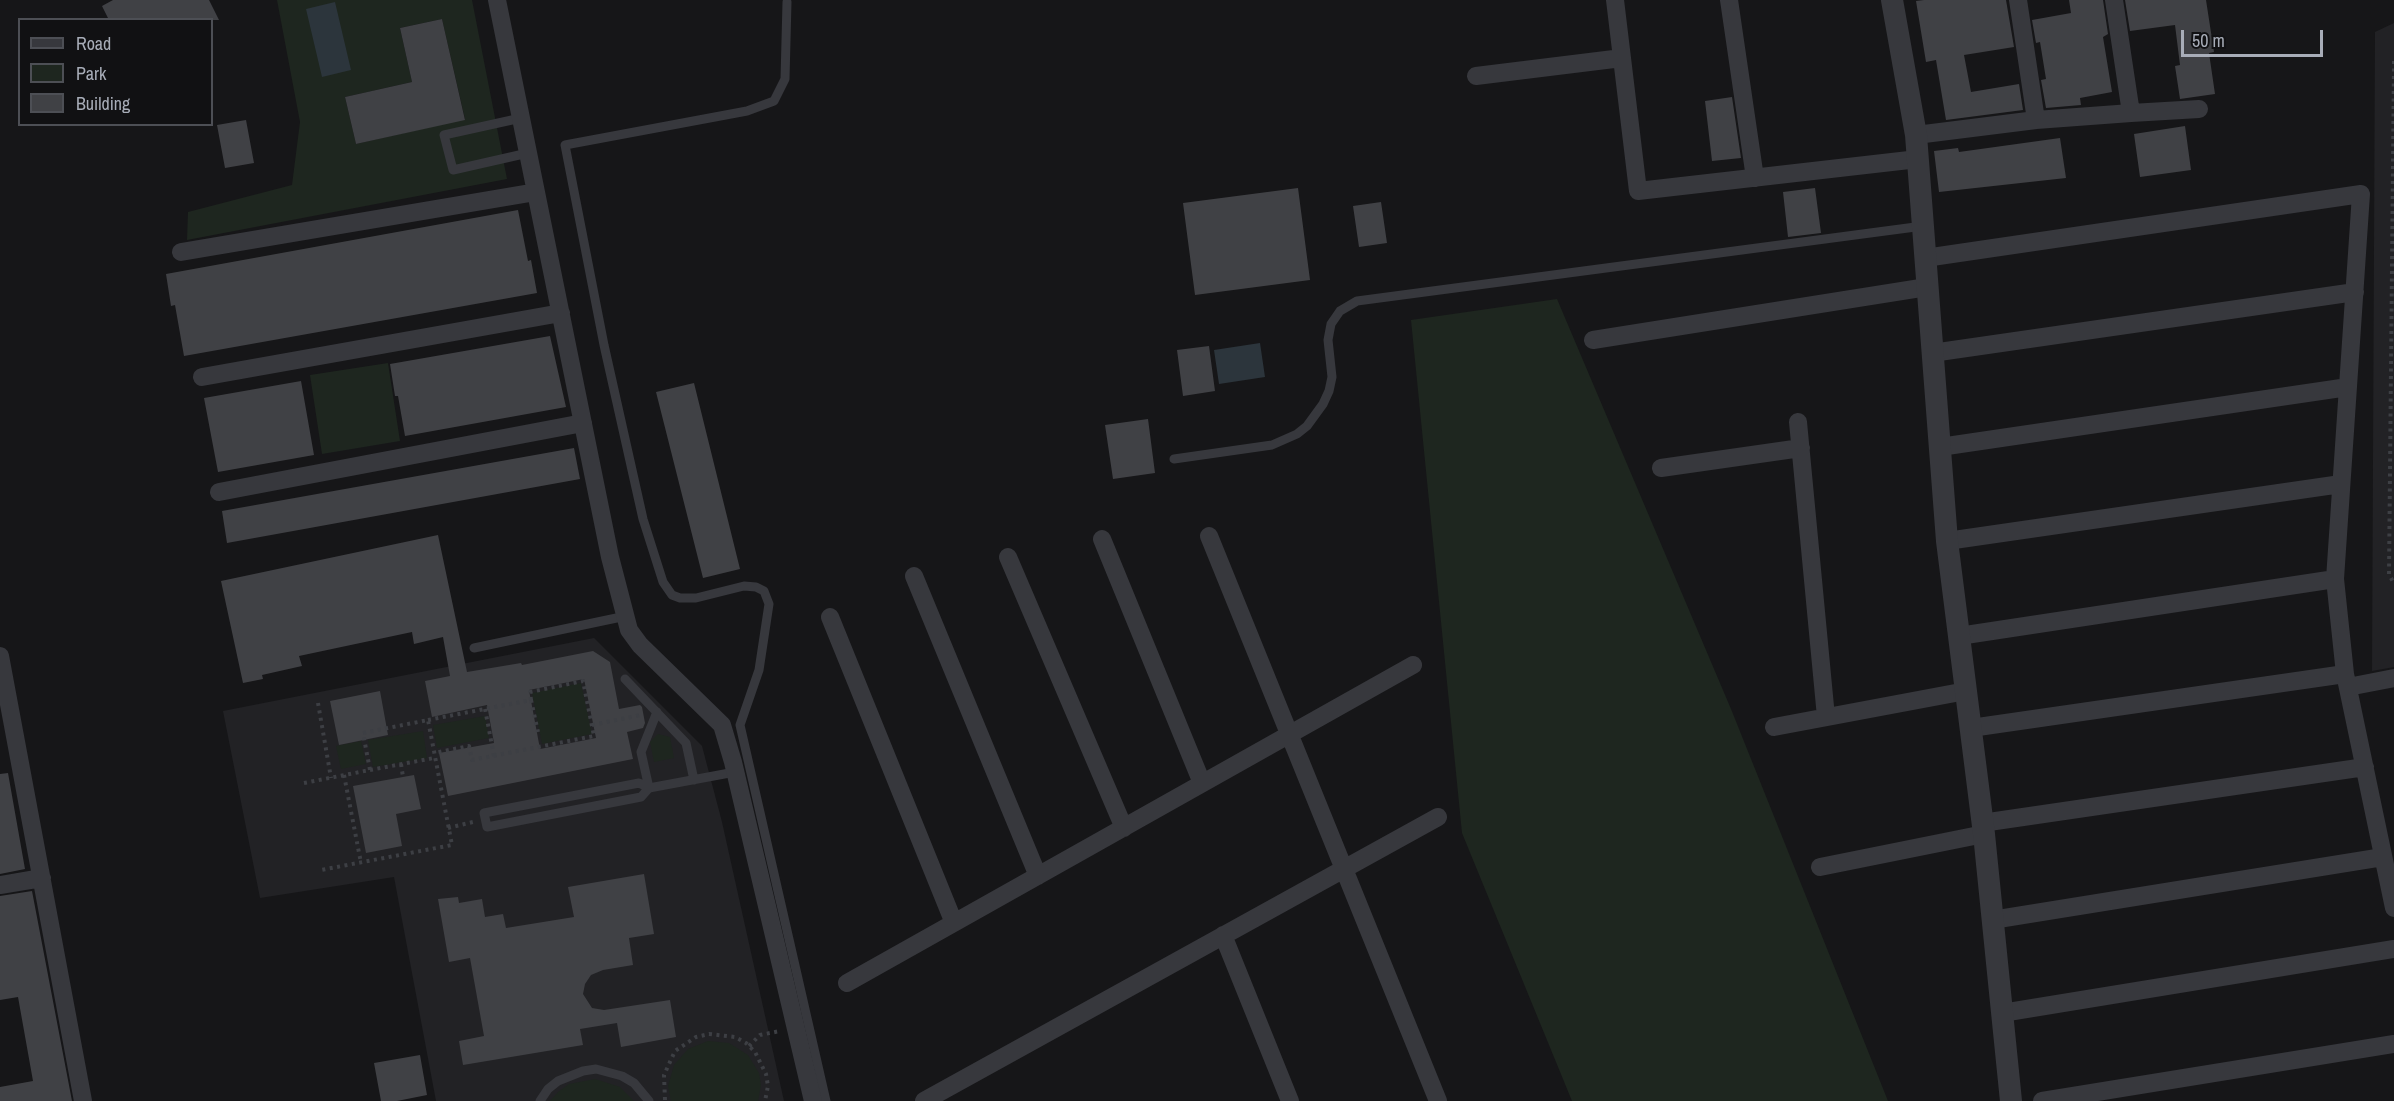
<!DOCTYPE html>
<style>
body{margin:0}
#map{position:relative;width:2394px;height:1101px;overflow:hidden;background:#161618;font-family:"Archivo Narrow",sans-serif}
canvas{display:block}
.legend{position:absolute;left:18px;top:18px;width:195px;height:108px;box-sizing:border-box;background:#111113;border:2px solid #4d4f55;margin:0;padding:8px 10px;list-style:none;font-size:18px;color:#a8adb8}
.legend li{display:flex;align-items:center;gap:12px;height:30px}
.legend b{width:30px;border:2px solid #4d4f55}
.scale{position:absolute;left:2181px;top:30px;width:142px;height:27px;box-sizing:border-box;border:3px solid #a8adb8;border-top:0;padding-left:8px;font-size:18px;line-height:21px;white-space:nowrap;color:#a8adb8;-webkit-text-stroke:4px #111113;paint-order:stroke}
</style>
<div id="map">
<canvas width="2394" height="1101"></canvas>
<ul class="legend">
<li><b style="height:8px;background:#37383d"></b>Road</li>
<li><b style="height:16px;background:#1e261f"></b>Park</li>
<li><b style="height:16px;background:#404145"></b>Building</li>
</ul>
<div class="scale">50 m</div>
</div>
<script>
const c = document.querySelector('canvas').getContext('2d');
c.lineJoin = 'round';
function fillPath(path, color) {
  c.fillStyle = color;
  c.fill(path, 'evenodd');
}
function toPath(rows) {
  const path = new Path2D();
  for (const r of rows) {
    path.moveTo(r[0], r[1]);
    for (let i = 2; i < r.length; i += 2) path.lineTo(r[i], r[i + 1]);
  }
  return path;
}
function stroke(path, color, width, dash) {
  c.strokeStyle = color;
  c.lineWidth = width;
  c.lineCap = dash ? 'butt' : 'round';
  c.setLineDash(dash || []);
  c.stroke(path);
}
fillPath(toPath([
 [2394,23,2394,667,2372,671,2375,32],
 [594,638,702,746,722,822,784,1101,436,1101,394,877,260,898,223,711]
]), '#222225');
fillPath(toPath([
 [277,0,472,0,507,179,187,240,188,212,292,185,300,122],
 [442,19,465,119,356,144,345,97,412,82,400,28],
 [1557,299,1731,709,1888,1101,1572,1101,1462,833,1411,320],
 [388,363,400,441,322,454,310,375],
 [581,683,592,734,542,744,532,693],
 [485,716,489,738,437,748,433,725],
 [423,731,427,758,373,767,368,740],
 [658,734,670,737,674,758,654,762,650,742],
 [361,741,366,764,341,769,336,746],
 [708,1041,729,1043,748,1055,759,1073,761,1085,758,1101,671,1101,668,1086,674,1065,688,1049],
 [595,1079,620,1087,634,1101,550,1101,558,1092,569,1084]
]), '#1e261f');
fillPath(toPath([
 [335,2,351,70,322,77,306,9],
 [1260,343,1265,377,1219,384,1214,350]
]), '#2c353c');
fillPath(toPath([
 [113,0,209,0,219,20,109,20,102,6],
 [1924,0,2006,0,2014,47,1964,55,1971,92,2019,84,2023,110,1946,120,1936,60,1926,62,1916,1],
 [2069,0,2103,0,2108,34,2103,37,2112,92,2080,98,2081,105,2046,108,2041,80,2046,79,2040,42,2036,43,2032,20,2071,13],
 [2125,0,2206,0,2214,52,2209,53,2215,94,2180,99,2175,66,2180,65,2175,25,2130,31],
 [442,19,465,120,356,144,345,97,412,82,400,28],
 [1732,97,1741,158,1712,161,1705,101],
 [246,120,254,163,225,168,217,125],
 [2185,126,2191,170,2140,177,2134,134],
 [2060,138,2066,178,1939,192,1934,151,1958,148,1959,152],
 [1298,188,1310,280,1195,295,1183,203],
 [1815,188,1821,233,1788,237,1783,192],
 [1381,202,1387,243,1359,247,1353,206],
 [518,210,528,261,531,260,537,293,184,356,175,305,171,306,166,274],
 [550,336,566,407,405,436,398,396,395,396,390,364],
 [1209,346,1215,391,1183,396,1177,350],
 [301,381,314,455,218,472,204,398],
 [694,383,740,569,703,578,656,392],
 [1148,419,1155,473,1113,479,1105,425],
 [574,448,580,479,227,543,222,511],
 [438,535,467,672,521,663,522,665,593,651,610,662,619,709,640,705,642,707,645,723,643,728,627,732,633,759,448,796,439,753,494,743,487,705,432,717,425,681,450,676,443,637,414,644,412,632,299,656,302,666,262,675,263,679,243,683,221,581],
 [584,679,596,738,540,749,529,690],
 [380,691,388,735,339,745,330,701],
 [8,773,25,869,0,874,0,774],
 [414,775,421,809,396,814,402,846,366,853,353,786],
 [644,874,654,934,629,938,633,965,603,970,591,975,585,984,583,994,592,1008,604,1010,670,1000,676,1037,621,1047,617,1023,580,1029,583,1045,463,1065,459,1041,484,1036,470,958,449,962,438,899,458,897,459,903,482,899,485,917,503,914,506,928,574,917,568,887],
 [32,891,72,1101,0,1101,0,1087,33,1081,18,997,0,1000,0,896],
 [420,1055,427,1095,397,1101,381,1101,374,1063]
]), '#404145');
stroke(toPath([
 [2394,61,2389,574,2394,584],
 [531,700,538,732],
 [318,703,331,778],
 [485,709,494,756],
 [428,720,531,700,530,692,583,681,594,736,472,760,469,746,434,753],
 [592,725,641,715],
 [401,764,403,777],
 [370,770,434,758],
 [344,775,361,863],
 [304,783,370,770,363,733,428,720,452,845,321,870],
 [448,828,473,822],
 [749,1046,760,1035,780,1031],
 [665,1100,664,1075,675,1051,696,1037,709,1034,735,1037,746,1043,755,1052,766,1074,768,1086,765,1101]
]), '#3d3f44', 4, [3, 4.5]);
stroke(toPath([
 [787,2,785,79,774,101,747,111,565,145,604,345,643,519,663,582,672,595,680,598,696,598,744,586,756,587,764,591,769,604,759,670,740,725,826,1101],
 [521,118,444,135,453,170,528,153],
 [1174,459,1272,445,1297,434,1307,426,1323,404,1329,391,1332,377,1328,340,1331,324,1340,311,1357,301,1923,226],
 [474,648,626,616],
 [625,679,686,743,694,780],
 [649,788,639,783,484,813,487,827,641,797,649,788,735,772],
 [649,788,641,752,657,712],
 [540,1101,548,1089,558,1081,583,1071,596,1069,622,1076,634,1083,649,1101]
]), '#37383d', 9);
stroke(toPath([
 [497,0,610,557,629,630,640,645,722,725,733,762,813,1101],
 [1615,0,1638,191,1918,159],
 [1729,0,1755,178],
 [1476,76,1622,58],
 [2131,113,2199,109],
 [2036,120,2131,113,2114,0],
 [1916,135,2036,120,2018,0],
 [181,252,536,192],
 [1925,258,2361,194,2335,579,2345,674,2394,908],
 [1593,340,1927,287],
 [1932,353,2355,292],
 [202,377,561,313],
 [1798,422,1826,717],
 [1940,447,2348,387],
 [1661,468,1801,448],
 [219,492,583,423],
 [1209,536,1438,1101],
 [1102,539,1202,783],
 [1947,541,2341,484],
 [1008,557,1124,828],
 [914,576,1038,876],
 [830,617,954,923],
 [1959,636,2335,579],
 [0,656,83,1101],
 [2348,687,2394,678],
 [1774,727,1966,691],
 [1971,728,2345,674],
 [1982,823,2365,767],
 [1820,867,1984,834],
 [0,885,42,878],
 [1992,920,2383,857],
 [1223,935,1290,1101],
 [847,983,1413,665],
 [2002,1013,2394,949],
 [924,1101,1438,817],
 [2042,1101,2394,1044]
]), '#37383d', 18);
stroke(toPath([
 [1892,0,1916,135,1947,541,1984,834,2011,1101]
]), '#37383d', 22);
</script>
